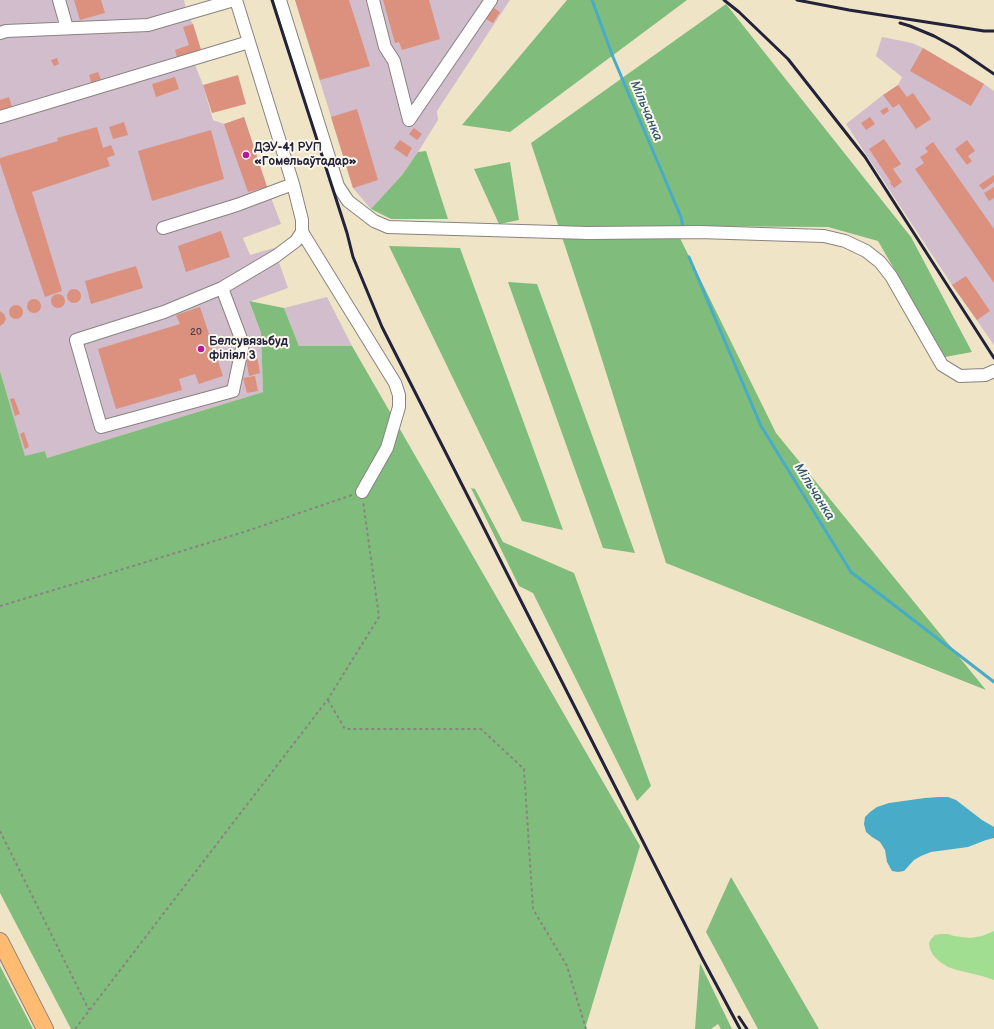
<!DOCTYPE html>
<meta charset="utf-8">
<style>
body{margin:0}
canvas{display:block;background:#f0e4c7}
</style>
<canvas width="994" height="1029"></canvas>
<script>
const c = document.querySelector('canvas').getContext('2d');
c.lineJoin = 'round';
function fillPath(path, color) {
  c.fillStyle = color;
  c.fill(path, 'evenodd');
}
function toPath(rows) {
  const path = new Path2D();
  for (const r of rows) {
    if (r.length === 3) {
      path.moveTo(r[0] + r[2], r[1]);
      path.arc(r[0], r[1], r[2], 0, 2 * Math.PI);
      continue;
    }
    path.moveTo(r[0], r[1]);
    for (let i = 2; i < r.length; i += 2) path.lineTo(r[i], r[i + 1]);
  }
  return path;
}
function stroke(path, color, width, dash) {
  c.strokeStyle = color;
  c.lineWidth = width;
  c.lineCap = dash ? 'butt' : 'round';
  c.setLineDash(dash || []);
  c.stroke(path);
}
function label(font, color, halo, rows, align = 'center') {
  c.font = font + ' "Balsamiq Sans",sans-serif';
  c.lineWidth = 4;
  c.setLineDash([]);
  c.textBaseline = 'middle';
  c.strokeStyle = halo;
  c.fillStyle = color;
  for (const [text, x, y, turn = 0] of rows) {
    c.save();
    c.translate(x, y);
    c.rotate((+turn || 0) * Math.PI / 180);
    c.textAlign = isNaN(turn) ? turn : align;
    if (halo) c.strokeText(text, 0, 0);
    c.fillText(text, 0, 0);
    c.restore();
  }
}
fillPath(toPath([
 [0,0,184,0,187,14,193,24,202,53,192,57,203,85,213,120,224,124,244,117,267,187,281,224,243,238,250,255,274,248,288,288,249,302,261,333,263,392,47,458,45,451,25,457,0,371],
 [295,0,510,0,437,111,438,120,418,152,402,175,371,209,353,188],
 [882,37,912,43,923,48,984,84,994,91,994,345,952,285,846,124,883,95,898,85,902,77,876,56],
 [327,297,352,346,299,346,284,308]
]), '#d1bdcb');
fillPath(toPath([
 [994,931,994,980,982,976,957,970,948,967,939,961,933,955,930,949,929,943,931,939,935,935,941,934,948,934,954,936,970,938,982,936]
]), '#a1de92');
fillPath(toPath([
 [567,0,687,0,510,132,462,125],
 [726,4,911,237,972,352,945,357,878,241,828,227,674,226,776,433,986,690,666,563,592,328,531,143],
 [426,151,448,219,391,219,371,209,402,175,418,152],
 [510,162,519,220,499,224,474,169],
 [389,246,460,248,563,530,522,521],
 [508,282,537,284,635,553,603,548],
 [249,301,284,308,299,346,352,346,640,846,585,1029,71,1029,0,893,0,371,25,456,45,451,47,458,263,392,261,333],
 [471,488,475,489,503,542,574,573,651,786,637,801,533,593,519,586],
 [731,877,819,1029,758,1029,706,932],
 [700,963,732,1029,721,1029,718,1024,711,1029,695,1029],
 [0,966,33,1029,0,1029]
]), '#80bd7c');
fillPath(toPath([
 [939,797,948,797,956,800,982,820,994,827,994,838,986,840,968,847,931,852,921,856,914,860,904,871,898,872,892,871,887,862,885,850,880,842,872,837,866,832,864,824,865,817,870,812,877,807,889,803,925,798]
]), '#48abc7');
stroke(toPath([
 [592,0,613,57,681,217,683,229],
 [689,257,761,426,851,572,994,682]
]), '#48abc7', 3);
fillPath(toPath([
 [74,0,101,0,105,13,80,20],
 [295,0,349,0,370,66,320,80],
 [383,0,429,0,440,39,402,50,399,42,395,43],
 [494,8,500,12,493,23,486,19],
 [193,24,202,53,178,61,175,50,189,45,183,27],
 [923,48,984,84,971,106,910,71],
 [57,58,59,64,54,66,51,60],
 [98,72,102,82,92,85,89,75],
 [238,75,246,104,212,113,203,85],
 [175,77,179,89,156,97,152,84],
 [898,85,907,97,913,93,931,119,916,129,899,104,893,108,883,95],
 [9,97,13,110,0,114,0,100],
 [887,107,889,111,883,115,880,111],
 [357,109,378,180,353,188,331,117],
 [244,117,267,187,248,192,224,124],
 [870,117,875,124,866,130,861,123],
 [124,122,128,135,113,139,109,127],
 [97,127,103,148,111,145,115,155,107,158,110,166,32,192,62,291,45,297,0,163,0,158,58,141,57,138],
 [414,128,422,134,417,140,409,134],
 [211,130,224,179,152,201,138,151],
 [884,139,901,164,893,169,902,182,894,188,890,183,891,182,869,149],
 [400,140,412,148,407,157,394,148],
 [967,140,975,151,968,156,972,161,967,165,955,149],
 [933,142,994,229,994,283,915,169,924,163,920,157,928,152,925,148],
 [994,175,994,182,983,190,979,185],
 [994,187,994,198,989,201,984,193],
 [221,231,230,257,186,272,178,246],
 [136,266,143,288,91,304,85,281],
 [966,276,990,311,977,320,952,285],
 [74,296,7],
 [58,301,7],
 [34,306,7],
 [16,312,7],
 [200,307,223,376,199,384,195,374,179,379,182,390,116,409,98,349,180,324,176,315],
 [0,311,4,314,6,319,4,323,0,326],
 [257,356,260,373,249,376,246,359],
 [255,376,258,391,247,393,243,378],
 [14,398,20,414,15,416,10,399],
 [24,432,29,447,25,449,20,434]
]), '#dc907e');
const minor = toPath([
 [59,0,67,28],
 [280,0,338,186,348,201,374,221,388,227,588,233,699,232,824,236,845,241,866,251,880,262,891,276,942,365,960,376,985,375,994,371],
 [373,0,385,47,394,61,409,120,491,0],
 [0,33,6,31,148,25,234,0],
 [0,117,249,42],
 [163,228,237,205,293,184],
 [302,232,395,383,399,395,399,407,387,448,362,492],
 [222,288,243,344,233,391,101,427,76,340,164,312,222,288,276,256,296,241,302,232,302,220,293,184,236,0]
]);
const major = toPath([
 [0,941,45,1029]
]);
stroke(minor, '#898381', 14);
stroke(major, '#898381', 18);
stroke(toPath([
 [0,606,94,578,244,532,352,495],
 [328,700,345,729,481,729,524,769,533,909,567,966,586,1029],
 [0,831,89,1010],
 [75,1029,328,699,379,617,363,501]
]), '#898381', 2, [3, 3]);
stroke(minor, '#fff', 12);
stroke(major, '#febb71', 16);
stroke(toPath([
 [272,0,347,233,353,257,382,327,702,958,740,1029],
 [724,0,739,12,788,59,865,157,994,358],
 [797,0,849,10,984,31,994,31],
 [900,23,910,26,934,36,956,48,994,74],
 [739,1017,747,1029]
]), '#22223b', 3);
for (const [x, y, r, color] of [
 [246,155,4,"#b5179e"],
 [201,349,4,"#b5179e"]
]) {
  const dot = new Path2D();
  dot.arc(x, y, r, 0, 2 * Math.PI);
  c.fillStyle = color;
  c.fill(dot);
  stroke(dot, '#fbf7ec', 1.5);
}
label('10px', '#503e4c', null, [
 ["20",196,332]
]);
label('bold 12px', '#22223b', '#fbf7ec', [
 ["ДЭУ-41 РУП",254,148],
 ["«Гомельаўтадар»",254,162],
 ["Белсувязьбуд",209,342],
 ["філіял 3",209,356]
], 'left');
label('italic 13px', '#315973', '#fbf7ec', [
 ["Мільчанка",646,111,67],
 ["Мільчанка",814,492,58]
]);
</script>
